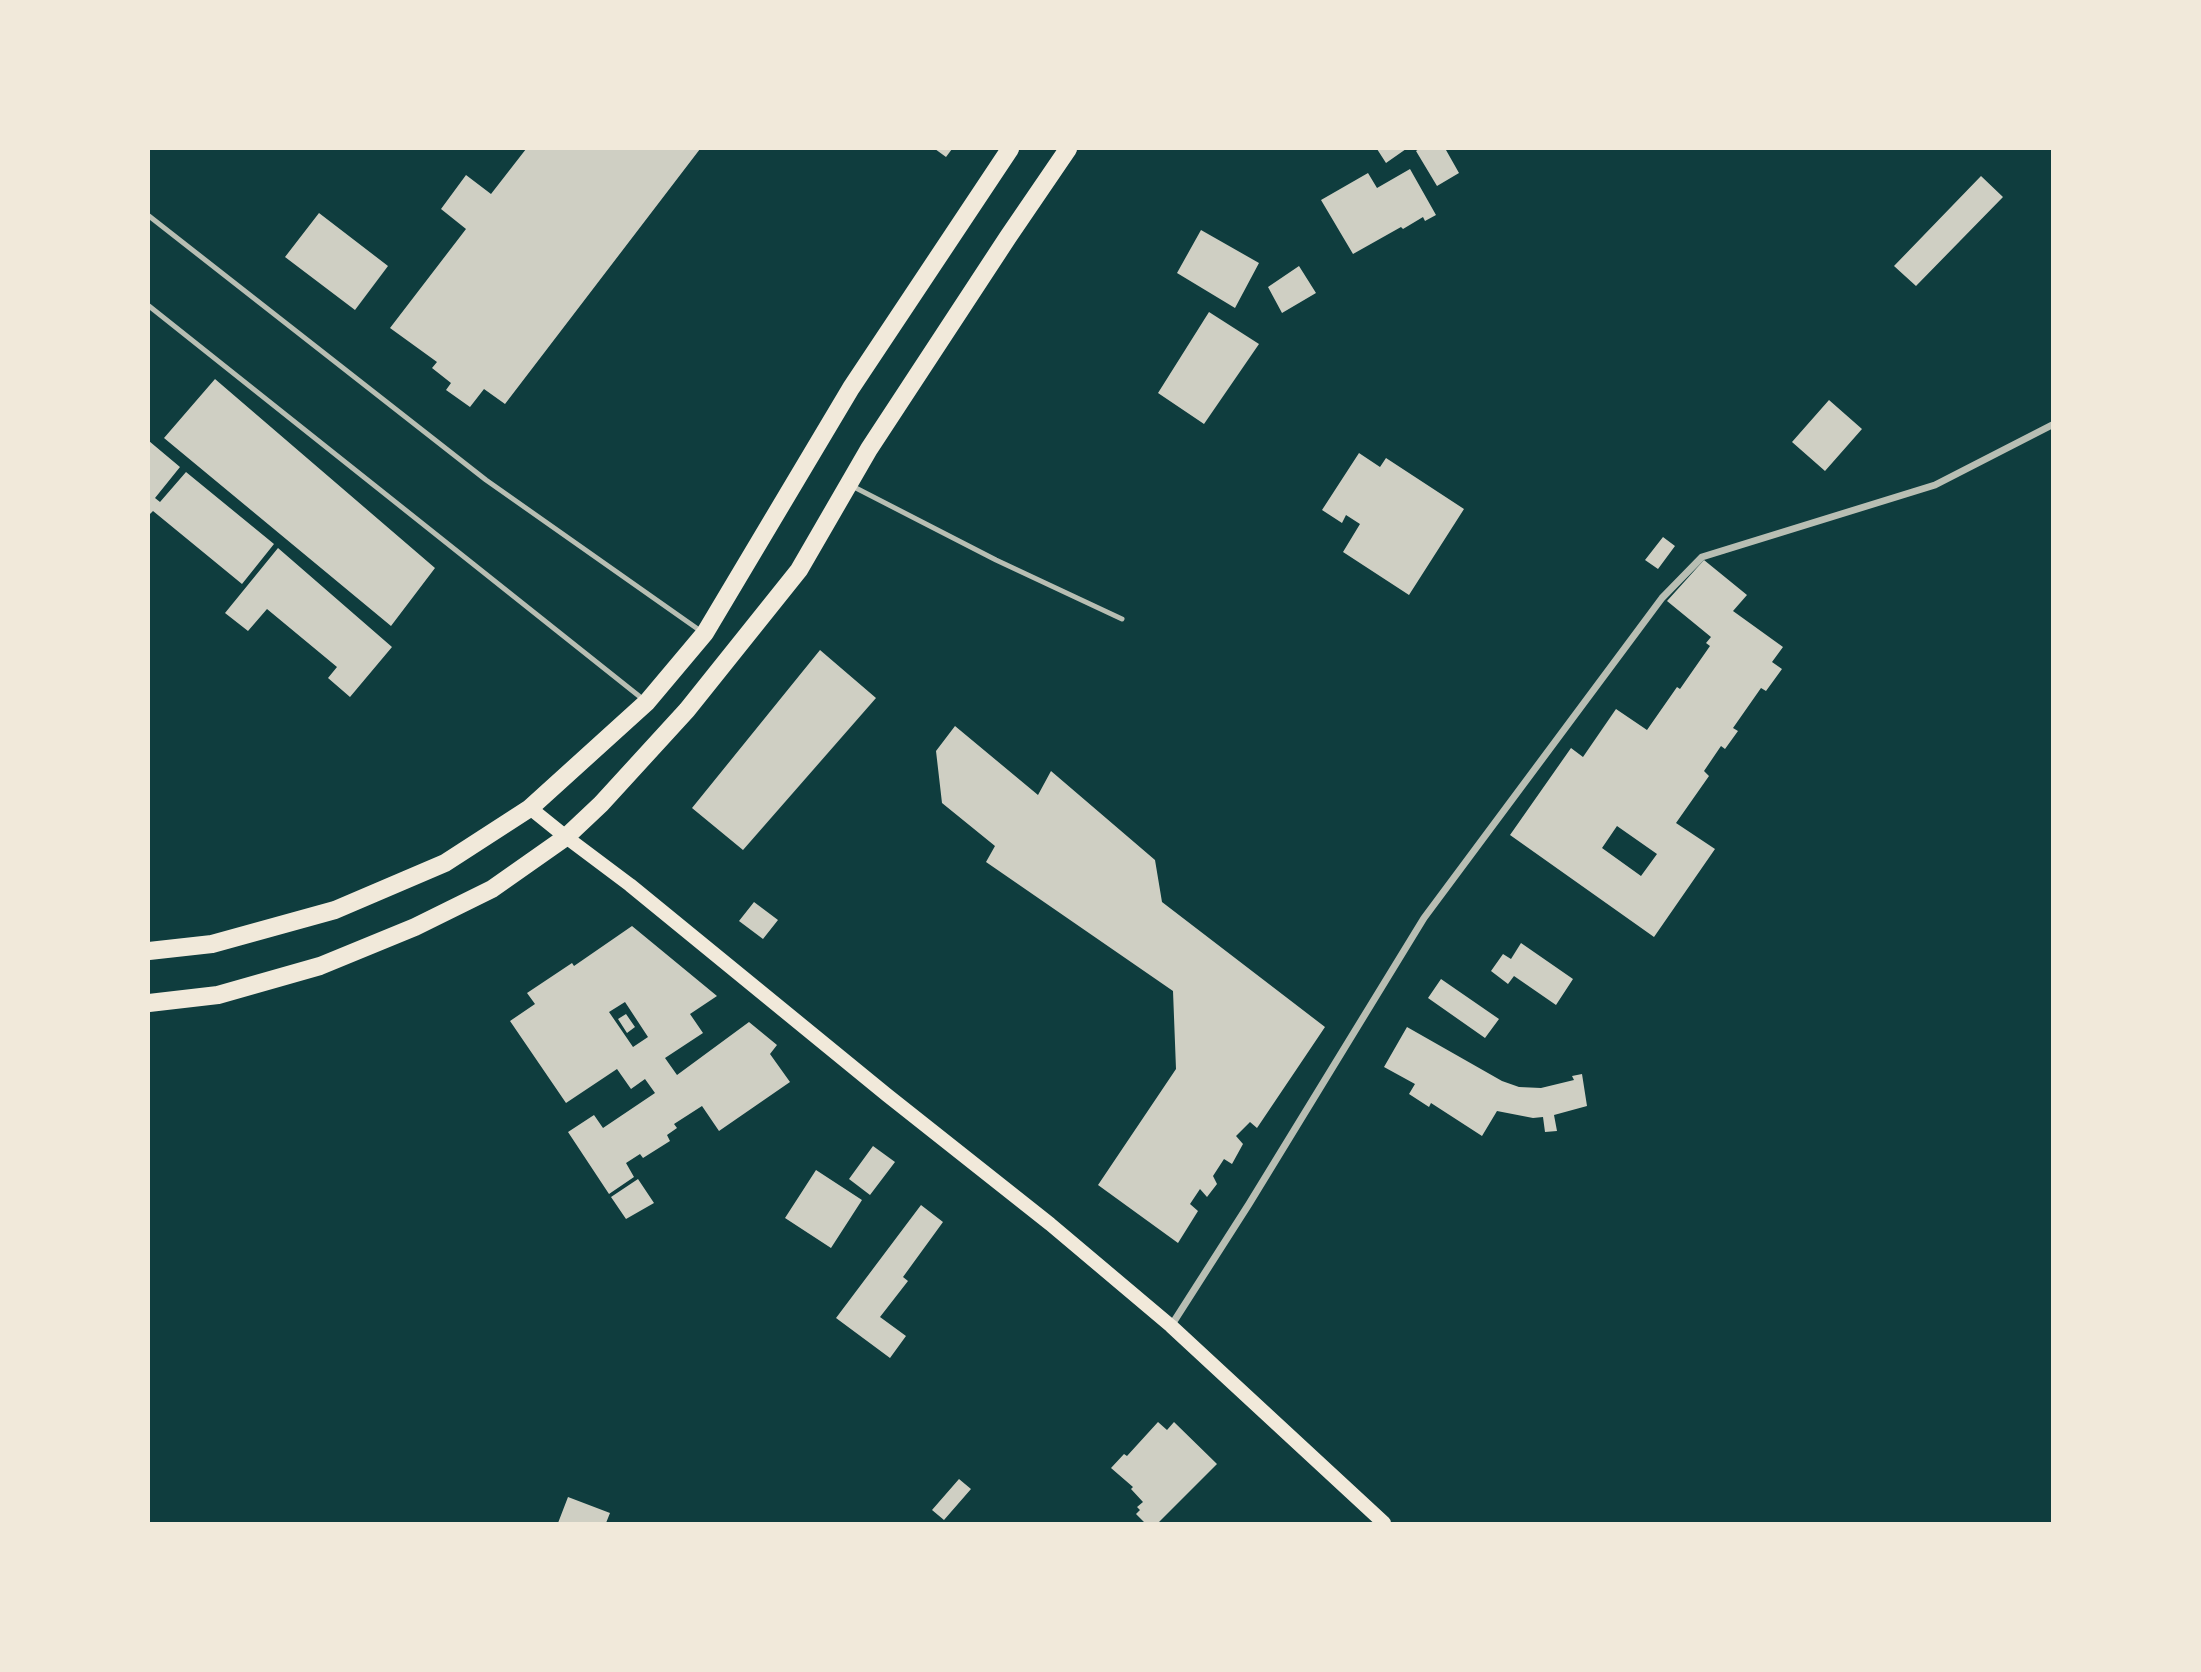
<!DOCTYPE html>
<style>
body{margin:0}
#map{position:relative;width:2201px;height:1672px;overflow:hidden;background:#0f3d3e;font-family:Manrope,sans-serif}
canvas{display:block}
.frame{position:absolute;inset:0;border:150px solid #f1e9da;pointer-events:none}
</style>
<div id="map">
<canvas width="2201" height="1672"></canvas>
<div class="frame"></div>
</div>
<script>
const c = document.querySelector('canvas').getContext('2d');
c.lineJoin = 'round';
function fillPath(path, color) {
  c.fillStyle = color;
  c.fill(path, 'evenodd');
}
function toPath(rows) {
  const path = new Path2D();
  for (const r of rows) {
    path.moveTo(r[0], r[1]);
    for (let i = 2; i < r.length; i += 2) path.lineTo(r[i], r[i + 1]);
  }
  return path;
}
function stroke(path, color, width, dash) {
  c.strokeStyle = color;
  c.lineWidth = width;
  c.lineCap = dash ? 'butt' : 'round';
  c.setLineDash(dash || []);
  c.stroke(path);
}
fillPath(toPath([
 [526,149,700,149,505,404,484,389,470,407,446,390,451,383,432,368,437,362,390,328,466,229,441,209,466,175,491,194],
 [935,149,952,149,946,157],
 [1377,149,1406,149,1386,163],
 [1419,149,1446,150,1459,173,1437,186,1416,151],
 [1410,169,1436,215,1425,221,1423,217,1403,229,1401,227,1353,254,1321,200,1368,173,1377,188],
 [1981,176,2003,197,1916,286,1894,266],
 [319,213,388,266,355,310,285,257],
 [1201,230,1259,263,1235,308,1177,273],
 [1299,266,1316,293,1282,313,1268,287],
 [1209,312,1259,344,1204,424,1158,393],
 [215,379,435,568,391,626,164,438],
 [1829,400,1862,429,1825,471,1792,442],
 [149,441,180,467,155,498,160,502,186,472,274,544,242,584,153,511,149,515],
 [1359,453,1380,467,1386,458,1464,509,1409,595,1343,552,1360,524,1346,515,1342,523,1322,510],
 [1663,537,1675,546,1658,569,1645,560],
 [278,548,392,647,350,697,328,678,337,667,267,609,248,631,225,613],
 [1704,560,1747,595,1733,611,1783,647,1772,662,1782,669,1766,691,1761,688,1733,728,1738,731,1725,749,1721,746,1704,771,1709,776,1676,823,1715,849,1654,937,1510,835,1571,748,1583,757,1616,709,1647,730,1677,687,1680,689,1710,646,1706,643,1711,637,1667,601],
 [1617,826,1657,854,1641,876,1602,848],
 [820,650,876,698,743,850,692,808],
 [955,726,1038,795,1051,771,1155,860,1162,902,1325,1027,1257,1128,1250,1122,1236,1136,1243,1144,1232,1164,1224,1159,1213,1176,1217,1184,1207,1197,1200,1189,1190,1204,1198,1211,1178,1243,1098,1185,1176,1069,1173,991,986,862,995,846,942,803,936,751],
 [754,902,778,920,763,939,739,921],
 [632,926,717,996,690,1014,703,1033,665,1058,677,1075,749,1022,777,1045,770,1054,790,1082,719,1131,702,1106,674,1124,677,1128,667,1135,670,1141,643,1158,640,1154,626,1163,634,1177,609,1194,568,1132,594,1115,603,1128,655,1093,645,1079,631,1089,617,1069,566,1103,510,1021,535,1004,527,993,572,963,574,966],
 [625,1002,648,1037,633,1047,609,1012],
 [1521,943,1573,979,1556,1005,1514,976,1508,984,1491,971,1503,954,1511,959],
 [1441,979,1499,1019,1485,1038,1428,998],
 [626,1014,635,1027,627,1033,618,1019],
 [1407,1027,1502,1081,1519,1087,1541,1088,1574,1080,1572,1076,1582,1074,1587,1106,1554,1115,1557,1131,1545,1132,1543,1117,1533,1118,1497,1111,1482,1136,1431,1103,1429,1107,1409,1094,1415,1084,1384,1067],
 [873,1146,895,1162,870,1195,849,1179],
 [816,1170,862,1200,831,1248,785,1218],
 [638,1179,654,1203,626,1219,611,1197],
 [921,1205,943,1222,903,1277,908,1281,880,1317,906,1336,890,1358,836,1318],
 [1158,1422,1167,1430,1174,1422,1217,1464,1158,1523,1145,1523,1136,1514,1140,1510,1137,1507,1143,1502,1131,1489,1133,1487,1111,1468,1124,1454,1127,1456],
 [959,1479,971,1489,944,1520,932,1510],
 [568,1497,610,1513,606,1523,558,1523]
]), '#cfcfc3');
stroke(toPath([
 [149,216,486,480,702,632],
 [149,306,644,700],
 [852,486,996,560,1122,619]
]), '#b8beb3', 5);
stroke(toPath([
 [1171,1326,1249,1204,1424,918,1662,598,1702,557,1935,485,2052,425]
]), '#b8beb3', 7);
stroke(toPath([
 [530,808,566,837,630,885,887,1095,1050,1224,1171,1326,1384,1523]
]), '#f1e9da', 14);
stroke(toPath([
 [149,951,212,944,335,910,445,863,530,808,647,702,705,633,851,388,1010,149],
 [149,1003,218,995,320,966,415,927,492,889,566,837,601,804,687,710,799,570,869,449,1008,237,1068,149]
]), '#f1e9da', 18);
</script>
